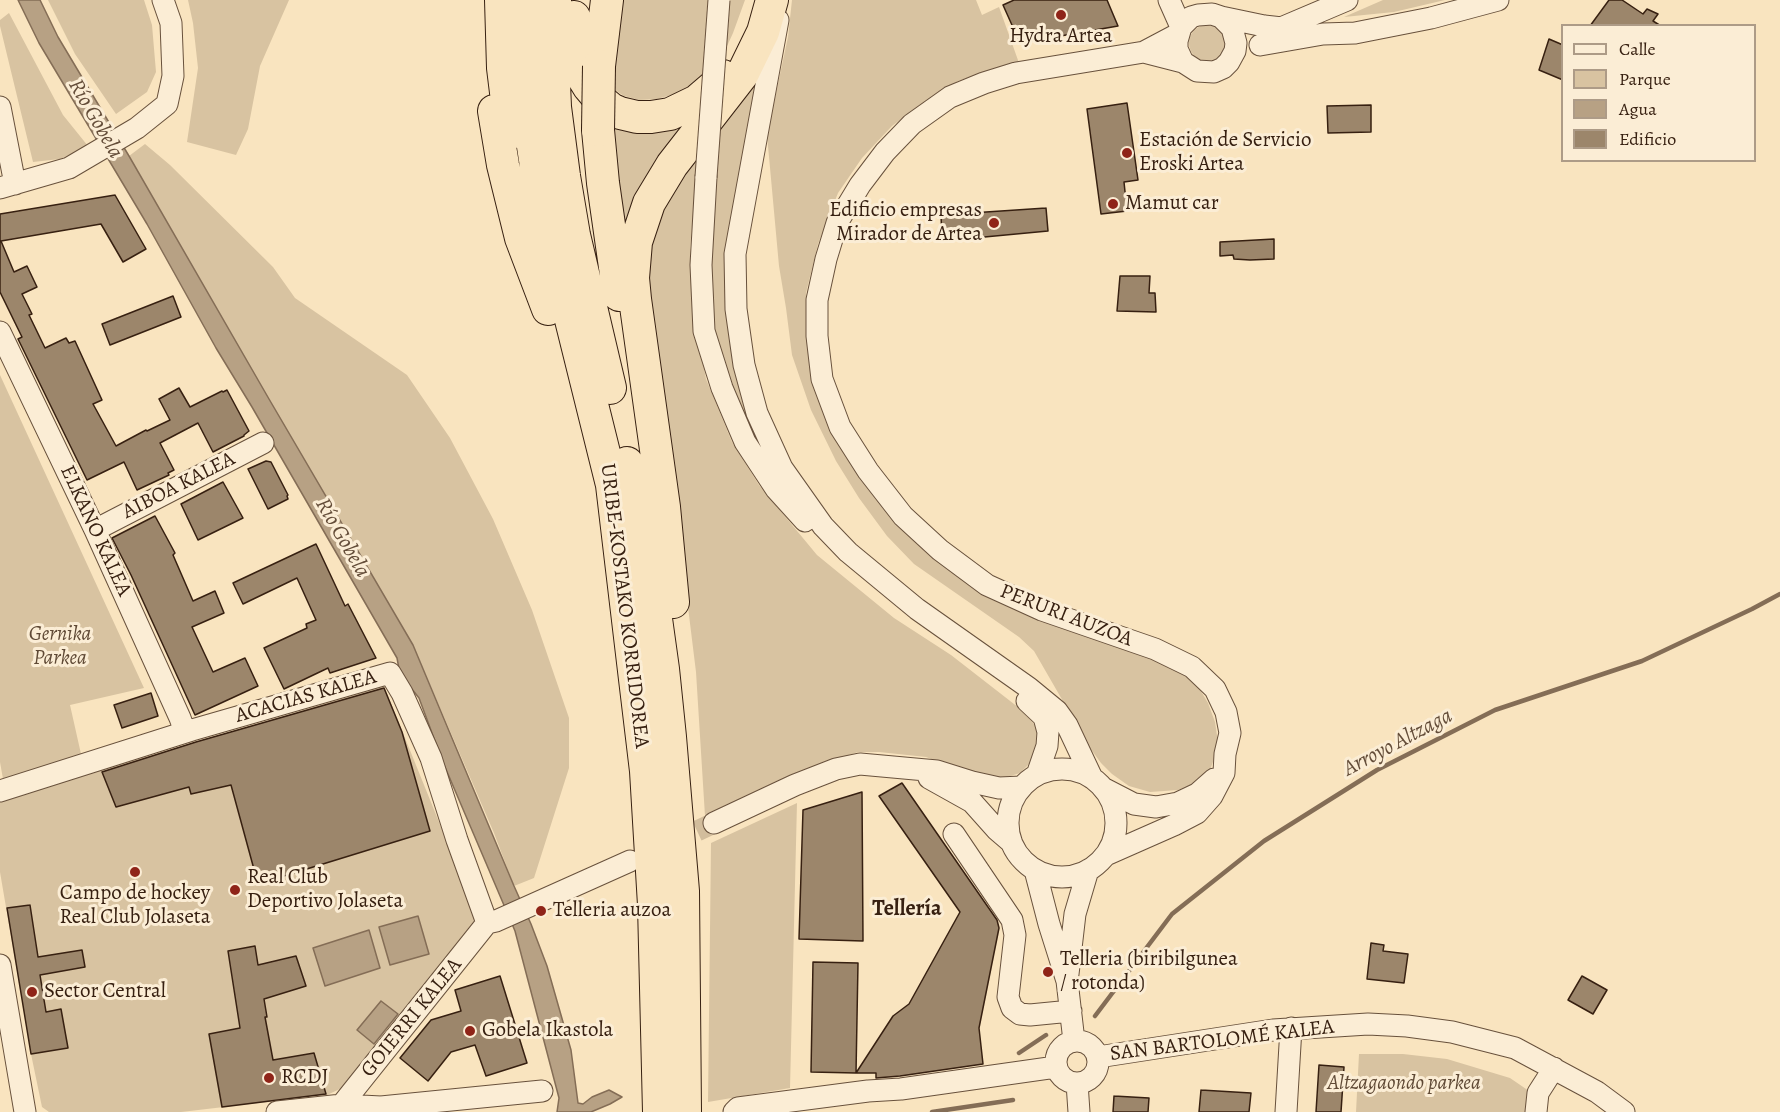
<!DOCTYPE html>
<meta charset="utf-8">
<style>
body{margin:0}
#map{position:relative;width:1780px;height:1112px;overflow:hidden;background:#f9e4bf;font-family:Alegreya,serif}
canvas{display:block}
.legend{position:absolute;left:1561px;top:24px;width:195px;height:138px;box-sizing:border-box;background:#fbedd5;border:2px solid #ad9b87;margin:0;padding:8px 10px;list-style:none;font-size:18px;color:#372011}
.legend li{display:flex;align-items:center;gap:12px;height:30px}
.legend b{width:30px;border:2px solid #ad9b87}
</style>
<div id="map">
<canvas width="1780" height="1112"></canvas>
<ul class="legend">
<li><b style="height:8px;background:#fbedd5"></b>Calle</li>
<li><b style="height:16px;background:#d8c3a1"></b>Parque</li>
<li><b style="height:16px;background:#b7a184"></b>Agua</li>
<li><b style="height:16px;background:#9c866b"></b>Edificio</li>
</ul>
</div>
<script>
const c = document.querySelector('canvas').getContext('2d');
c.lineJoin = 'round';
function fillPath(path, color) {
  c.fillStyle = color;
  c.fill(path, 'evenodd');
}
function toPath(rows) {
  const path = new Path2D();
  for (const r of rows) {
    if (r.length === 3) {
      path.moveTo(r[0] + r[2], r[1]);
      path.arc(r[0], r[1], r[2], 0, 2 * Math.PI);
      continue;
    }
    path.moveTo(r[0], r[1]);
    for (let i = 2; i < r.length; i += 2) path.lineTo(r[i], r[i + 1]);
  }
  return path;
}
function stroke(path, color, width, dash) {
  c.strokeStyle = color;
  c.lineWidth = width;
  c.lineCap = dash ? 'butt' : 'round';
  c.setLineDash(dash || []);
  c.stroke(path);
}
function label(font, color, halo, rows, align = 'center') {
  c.font = font + ' Alegreya,serif';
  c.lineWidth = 6;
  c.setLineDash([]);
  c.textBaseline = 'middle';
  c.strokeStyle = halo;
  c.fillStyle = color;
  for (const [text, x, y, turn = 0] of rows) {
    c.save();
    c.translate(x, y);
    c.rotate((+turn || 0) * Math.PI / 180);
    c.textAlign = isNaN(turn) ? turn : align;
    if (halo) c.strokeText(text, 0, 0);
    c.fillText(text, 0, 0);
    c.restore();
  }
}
fillPath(toPath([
 [48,0,144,0,152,25,156,72,147,92,116,114,75,54],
 [188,0,289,0,260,66,248,129,236,155,187,142,198,68,193,23],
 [618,0,710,0,704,76,678,93,657,99,639,100,624,96,609,86],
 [726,0,745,0,733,33,723,55],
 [792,0,976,0,982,15,999,7,1019,63,987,71,958,81,918,106,892,126,862,158,838,193,818,244,806,293,808,353,820,401,932,554,1160,660,1187,676,1199,688,1208,703,1215,722,1218,742,1215,756,1209,773,1195,783,1178,790,1150,792,1129,786,1112,774,1101,763,1090,748,1034,651,1019,637,914,564,887,536,859,498,836,461,811,410,792,355,786,308,779,266,767,135,788,37],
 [1383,0,1445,0,1394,12,1344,17],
 [9,13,63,115,88,146,60,159,33,162,0,26,0,20],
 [1207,43,18],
 [760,65,735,193,728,262,778,477,748,436,711,332,707,257,720,116],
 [701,101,623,238,609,113],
 [700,142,690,248,693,310,706,379,732,442,759,485,817,555,894,618,951,655,1023,711,1030,719,1037,728,1038,742,1034,759,1020,773,1004,778,995,778,963,771,926,757,879,752,858,752,831,761,705,816,696,672,644,250,670,182],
 [145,144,170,165,273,267,295,298,407,375,450,438,493,519,532,610,569,718,569,768,534,878,514,886,494,833,413,645,269,399,129,156],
 [0,375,144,688,70,705,81,754,3,779,0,762],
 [384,686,479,921,342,1088,327,1095,181,1112,49,1112,42,1107,31,1054,0,872,0,800],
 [797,803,790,1088,708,1102,711,843],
 [1359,1054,1403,1054,1447,1059,1510,1078,1529,1091,1527,1112,1356,1112]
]), '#d8c3a1');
const water = toPath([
 [18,0,40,0,58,37,129,156,269,399,413,645,514,886,531,924,547,966,571,1050,578,1103,583,1104,592,1097,609,1090,622,1097,610,1104,591,1112,557,1112,559,1098,515,931,442,760,419,698,400,674,397,658,252,407,216,348,147,224,39,43,18,0],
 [418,916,429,954,390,965,379,927,418,916],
 [369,930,380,968,325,986,313,948,369,930],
 [381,1001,398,1014,374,1044,357,1030,381,1001]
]);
fillPath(water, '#b7a184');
stroke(water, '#846d56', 1.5);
stroke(toPath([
 [1095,1016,1172,914,1264,841,1377,770,1495,710,1642,661,1752,609,1780,594],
 [1019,1053,1046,1035],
 [932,1112,1013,1100]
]), '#846d56', 4.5);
const building = toPath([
 [1014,0,1107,0,1118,26,1020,43,1003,5,1014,0],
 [1609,0,1622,0,1643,14,1647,9,1658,14,1653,21,1661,26,1590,26,1609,0],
 [1549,39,1563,45,1563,80,1539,70,1549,39],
 [1127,103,1138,180,1124,182,1127,211,1101,214,1087,109,1127,103],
 [1371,105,1371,132,1328,133,1327,106,1371,105],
 [115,195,146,249,123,262,101,224,1,241,14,272,27,266,37,287,22,294,32,314,29,315,45,348,66,338,69,343,75,341,102,400,93,404,116,446,146,430,147,431,170,420,159,399,179,388,190,407,222,391,223,392,227,390,249,431,244,435,244,436,213,452,198,423,160,443,174,470,168,473,169,475,137,490,124,462,87,480,18,339,22,337,0,292,0,214,115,195],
 [1046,208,1048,231,942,241,941,215,1046,208],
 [1274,239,1274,259,1250,260,1234,259,1233,255,1220,256,1220,242,1274,239],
 [1120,276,1150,276,1149,293,1155,293,1156,312,1117,311,1120,276],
 [173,296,181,317,110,345,102,324,173,296],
 [266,461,271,462,288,495,287,496,288,499,268,509,248,469,266,461],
 [223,482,243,518,198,540,181,504,223,482],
 [155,516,175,553,173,555,193,601,215,591,224,613,192,627,213,672,245,658,258,686,195,715,131,575,112,538,155,516],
 [316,544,345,606,348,604,376,658,330,673,328,668,284,689,264,648,307,628,306,624,316,620,297,578,243,604,233,583,316,544],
 [384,688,402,732,430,831,258,884,231,785,191,794,189,787,116,807,102,772,196,742,384,688],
 [151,693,158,716,122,728,114,705,151,693],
 [902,783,997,920,999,928,979,1028,983,1064,900,1076,876,1078,876,1073,856,1073,893,1016,909,1004,960,912,879,796,902,783],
 [862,792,863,941,799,939,803,810,862,792],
 [30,905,38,957,82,950,85,967,40,975,46,1012,61,1009,68,1048,31,1054,7,908,30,905],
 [1371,943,1384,945,1383,951,1408,954,1404,983,1367,979,1371,943],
 [255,946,258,965,296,956,306,986,264,999,267,1017,265,1017,273,1060,314,1053,326,1094,222,1107,209,1034,240,1028,228,951,255,946],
 [813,962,858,963,856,1073,811,1072,813,962],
 [500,976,527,1063,486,1076,475,1045,451,1052,428,1081,400,1058,431,1020,461,1011,455,990,500,976],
 [1582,976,1607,990,1593,1014,1568,1000,1582,976],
 [1319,1065,1344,1067,1341,1112,1316,1112,1319,1065],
 [1201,1090,1251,1093,1249,1112,1199,1112,1201,1090],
 [1114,1096,1149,1098,1148,1112,1113,1112,1114,1096]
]);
fillPath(building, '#9c866b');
stroke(building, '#372011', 1.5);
stroke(toPath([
 [669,844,714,823]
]), '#d2bd9c', 21, [21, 10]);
const minor = toPath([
 [1169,0,1181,27],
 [1221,17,1264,26,1291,29],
 [778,20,735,254,736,309,744,365,757,413,782,468,823,526,848,552,917,609,1029,688,1057,711,1067,725,1092,778],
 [1265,42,1276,38,1280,33,1281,28,1347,0],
 [1260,45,1323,34,1355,33,1431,18,1498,0],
 [1144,52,1183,62,1197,71,1214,72,1223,68,1229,62,1235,51,1236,43,1232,28,1221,17,1212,14,1198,15,1191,17,1181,27,1177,41,1177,49,1183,62],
 [0,107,15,184],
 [706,177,701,265,704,331,722,388,745,442,776,489,805,521],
 [0,188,69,168,137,128,167,104,173,76,171,23,163,0],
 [0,332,95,530,180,718,185,732],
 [95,530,263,443],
 [1027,701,1044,717,1048,732,1047,746,1037,775],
 [1062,823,54],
 [929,778,972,802,997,830,1011,842],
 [1103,788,1134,804,1156,807,1178,803,1197,794,1214,779],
 [0,791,192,730,390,673,402,693,431,758,457,840,487,923],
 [714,823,795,785,836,769,860,764,937,771,972,782,999,788,1022,787],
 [954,834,1012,920,1015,935,1008,997,1012,1008,1020,1014,1030,1015,1071,1011],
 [1106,855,1174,825,1197,813,1212,796,1224,773,1225,754,1230,733,1226,712,1215,689,1192,667,1155,649,1042,610,987,585,940,550,903,516,868,471,840,427,822,379,817,336,817,300,826,259,837,223,860,185,885,152,912,124,950,97,984,83,1016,73,1144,52,1178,34],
 [1035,870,1049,924,1067,981,1074,1041],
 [487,923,496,921,630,861],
 [0,965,25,1112],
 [1068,974,1075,914,1088,870],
 [1077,1062,21],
 [1098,1057,1273,1030,1368,1024,1407,1026,1452,1032,1515,1048,1597,1092,1624,1112],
 [1077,1083,1079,1112],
 [277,1112,342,1105,381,1107,542,1091],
 [336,1112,487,923],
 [734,1112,738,1108,868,1091,901,1089,1056,1067],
 [1286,1112,1291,1028],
 [1536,1112,1538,1093,1554,1068]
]);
const highway = toPath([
 [501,0,503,68,511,133],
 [528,0,528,113,541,199,612,485,635,679,646,771,654,905,659,1112],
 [555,0,553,60,555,107,564,176,574,235,610,388],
 [574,17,573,47,576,62,581,74,589,87,600,100,611,109,620,113,637,117,651,117,670,114,697,101,718,83,723,76],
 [599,66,607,0],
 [494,111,503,165,521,238,548,309],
 [598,130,603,183,619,295],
 [627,463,651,583,663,669,670,737,683,891,685,1112],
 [673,602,664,507,635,299,633,278,636,242,649,203,672,165,742,75,763,32,772,0]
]);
stroke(minor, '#68513c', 23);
stroke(highway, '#372011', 34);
stroke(minor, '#fbedd5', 21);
stroke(highway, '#f9e4bf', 32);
const minorBridge = toPath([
 [706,177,719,0]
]);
const highwayBridge = toPath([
 [598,130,599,66]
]);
stroke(minorBridge, '#68513c', 23, []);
stroke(highwayBridge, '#372011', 34, []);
stroke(minorBridge, '#fbedd5', 21);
stroke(highwayBridge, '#f9e4bf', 32);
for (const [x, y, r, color] of [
 [1061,15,6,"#8f2418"],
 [1127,153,6,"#8f2418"],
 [1113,204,6,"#8f2418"],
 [994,223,6,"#8f2418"],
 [135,872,6,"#8f2418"],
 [235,890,6,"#8f2418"],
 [541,911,6,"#8f2418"],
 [1048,972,6,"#8f2418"],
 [32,992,6,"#8f2418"],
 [470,1031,6,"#8f2418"],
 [269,1078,6,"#8f2418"]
]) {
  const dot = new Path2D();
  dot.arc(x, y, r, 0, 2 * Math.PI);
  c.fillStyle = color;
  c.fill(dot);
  stroke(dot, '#fbedd5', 2);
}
label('21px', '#372011', '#fbedd5', [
 ["Hydra Artea",1061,37,"center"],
 ["Estación de Servicio",1139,141],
 ["Eroski Artea",1139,165],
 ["Mamut car",1125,204],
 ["Edificio empresas",982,211,"right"],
 ["Mirador de Artea",982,235,"right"],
 ["Real Club",247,878],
 ["Deportivo Jolaseta",247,902],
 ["Campo de hockey",135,894,"center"],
 ["Real Club Jolaseta",135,918,"center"],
 ["Telleria auzoa",553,911],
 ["Telleria (biribilgunea",1060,960],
 ["/ rotonda)",1060,984],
 ["Sector Central",44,992],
 ["Gobela Ikastola",482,1031],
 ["RCDJ",281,1078]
], 'left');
label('21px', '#372011', '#fbedd5', [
 ["AIBOA KALEA",179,486,-27],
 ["ELKANO KALEA",95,531,65],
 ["URIBE-KOSTAKO KORRIDOREA",624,606,83],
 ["PERURI AUZOA",1066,616,21],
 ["ACACIAS KALEA",306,697,-16],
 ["GOIERRI KALEA",412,1018,-51],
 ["SAN BARTOLOMÉ KALEA",1222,1041,-7]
]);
label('italic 21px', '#5f4935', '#fbedd5', [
 ["Gernika",60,635],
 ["Parkea",60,659],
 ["Altzagaondo parkea",1404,1084]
]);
label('italic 22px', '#644d39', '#fbedd5', [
 ["Río Gobela",95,119,60],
 ["Río Gobela",342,538,60],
 ["Arroyo Altzaga",1398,743,-28]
]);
label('bold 22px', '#372011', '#fbedd5', [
 ["Tellería",907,910]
]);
</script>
